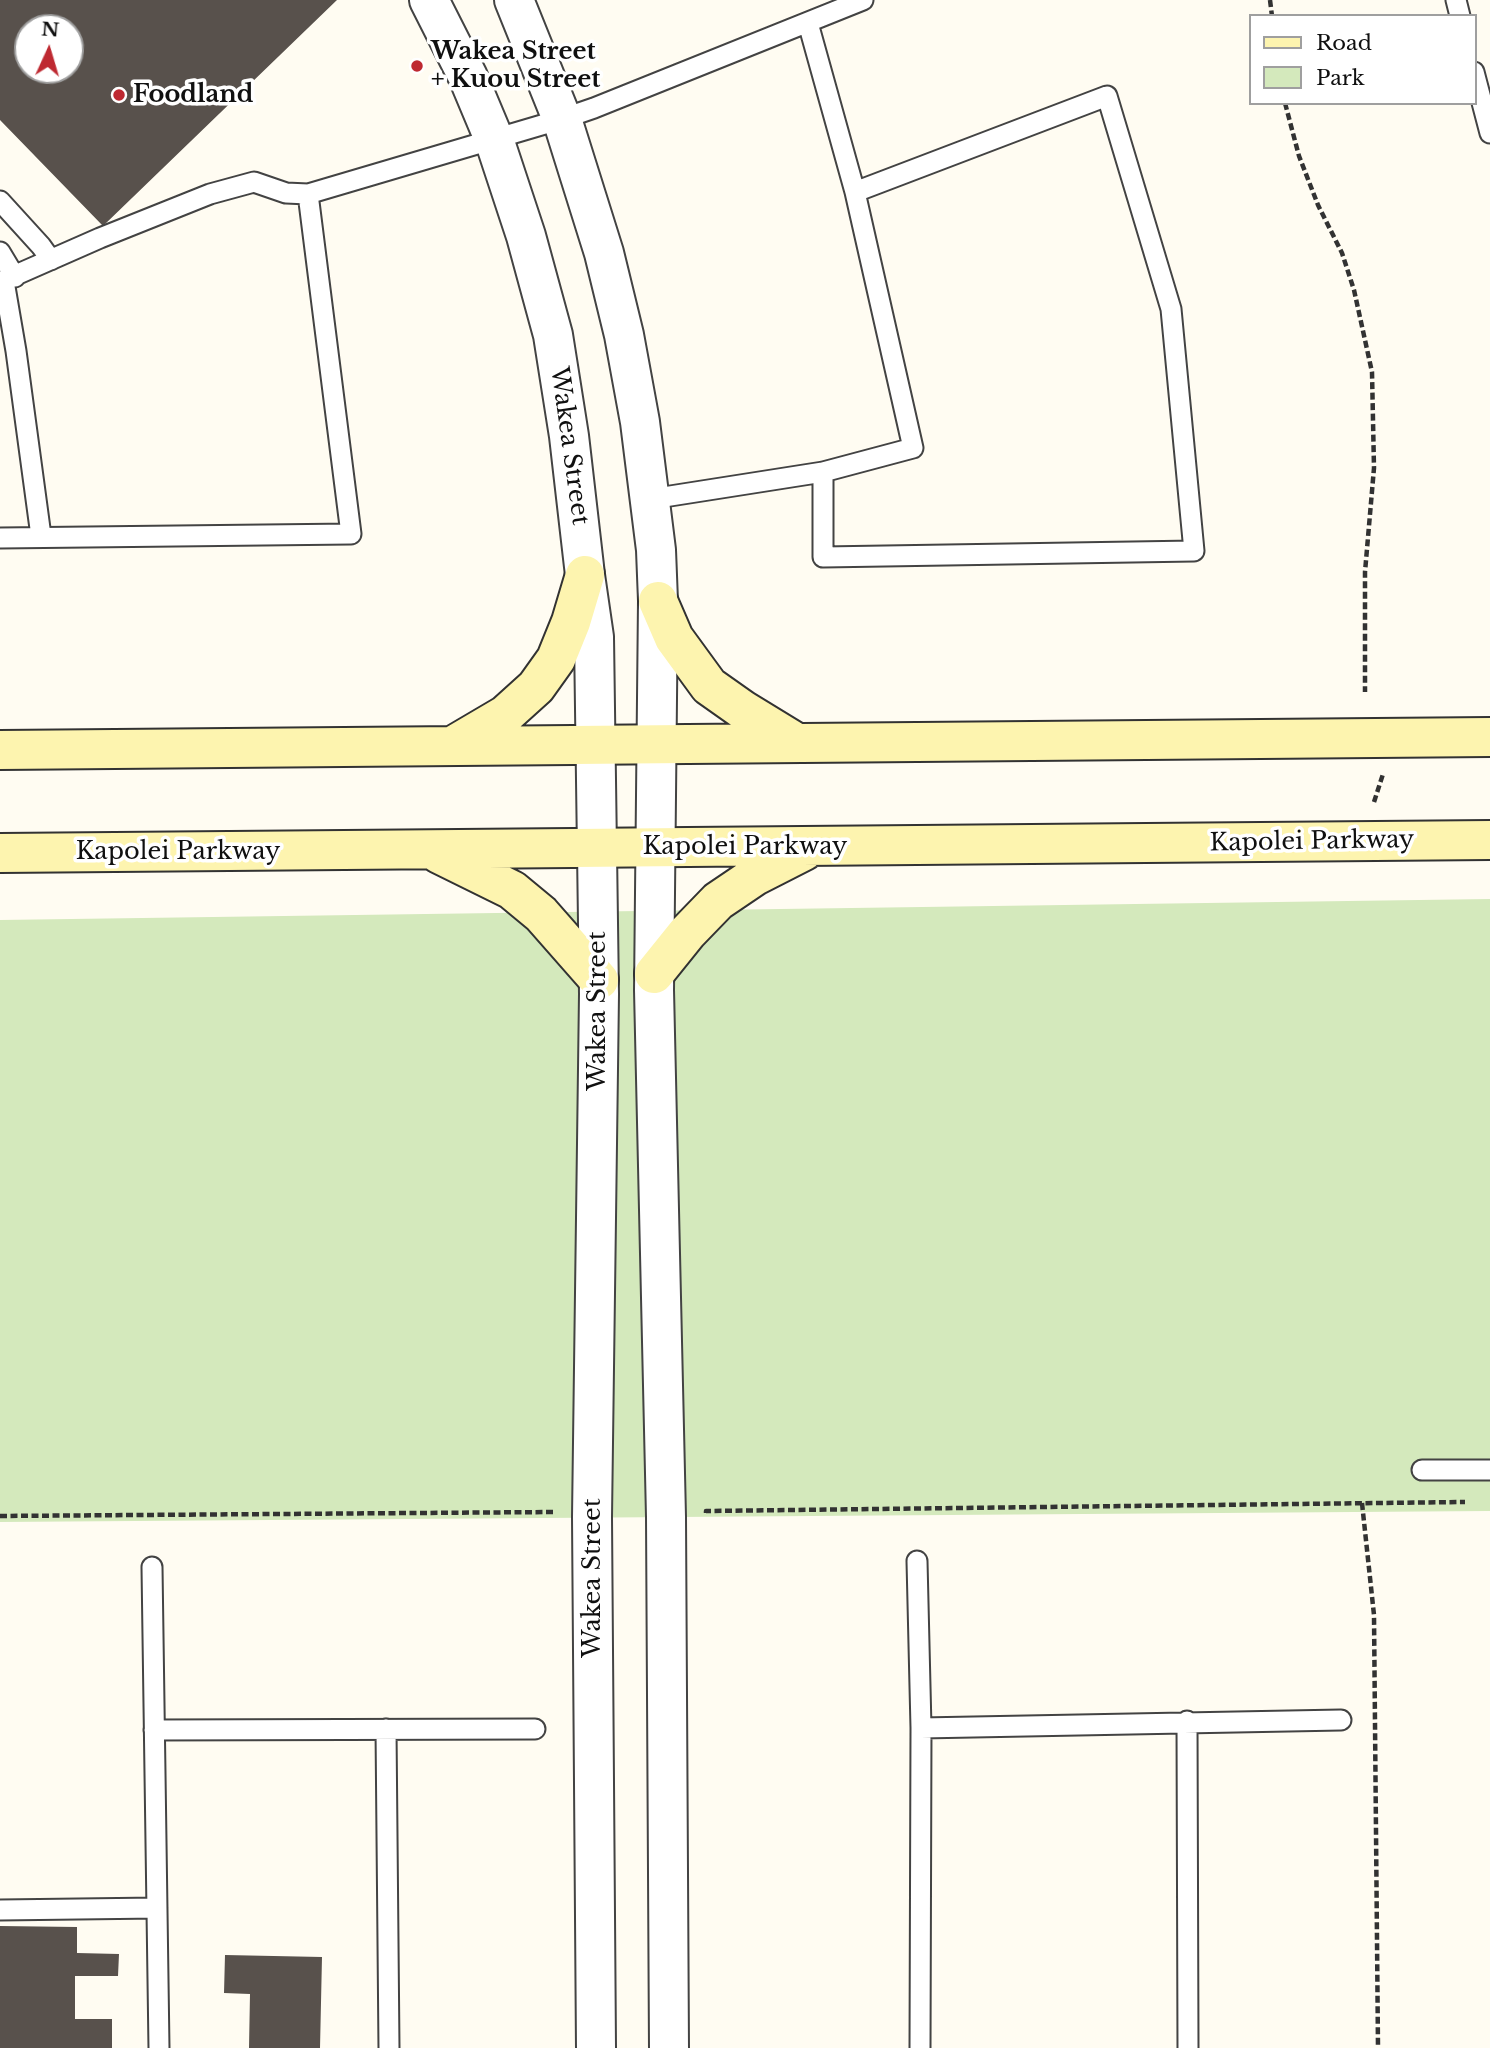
<!DOCTYPE html>
<style>
body{margin:0}
#map{position:relative;width:1490px;height:2048px;overflow:hidden;background:#fffcf2;font-family:"Libre Baskerville",serif}
canvas{display:block}
.legend{position:absolute;left:1249px;top:14px;width:228px;height:91px;box-sizing:border-box;background:#fff;border:2px solid #9f9f9f;margin:0;padding:9px 12px;list-style:none;font-size:21px;color:#101010}
.legend li{display:flex;align-items:center;gap:14px;height:35px}
.legend b{width:35px;border:2px solid #9f9f9f}
.north{position:absolute;left:14px;top:14px;width:70px;height:70px;box-sizing:border-box;background:#fff;border:2px solid #9f9f9f;border-radius:50%;rotate:4deg;font-size:19px;font-weight:700;line-height:28px;text-align:center;color:#101010}
.north::after{content:'';display:block;margin:auto;width:24px;height:32px;background:#be2931;clip-path:polygon(50% 0,100% 100%,50% 72%,0 100%)}
</style>
<div id="map">
<canvas width="1490" height="2048"></canvas>
<ul class="legend">
<li><b style="height:9px;background:#fdf4af"></b>Road</li>
<li><b style="height:19px;background:#d4e9bc"></b>Park</li>
</ul>
<div class="north">N</div>
</div>
<script>
const c = document.querySelector('canvas').getContext('2d');
c.lineJoin = 'round';
function fillPath(path, color) {
  c.fillStyle = color;
  c.fill(path, 'evenodd');
}
function toPath(rows) {
  const path = new Path2D();
  for (const r of rows) {
    path.moveTo(r[0], r[1]);
    for (let i = 2; i < r.length; i += 2) path.lineTo(r[i], r[i + 1]);
  }
  return path;
}
function stroke(path, color, width, dash) {
  c.strokeStyle = color;
  c.lineWidth = width;
  c.lineCap = dash ? 'butt' : 'round';
  c.setLineDash(dash || []);
  c.stroke(path);
}
function label(font, color, halo, rows, align = 'center') {
  c.font = font + ' "Libre Baskerville",serif';
  c.lineWidth = 7;
  c.setLineDash([]);
  c.textBaseline = 'middle';
  c.strokeStyle = halo;
  c.fillStyle = color;
  for (const [text, x, y, turn = 0] of rows) {
    c.save();
    c.translate(x, y);
    c.rotate((+turn || 0) * Math.PI / 180);
    c.textAlign = isNaN(turn) ? turn : align;
    if (halo) c.strokeText(text, 0, 0);
    c.fillText(text, 0, 0);
    c.restore();
  }
}
fillPath(toPath([
 [1490,899,1490,1511,0,1522,0,920]
]), '#d4e9bc');
fillPath(toPath([
 [0,0,337,0,103,226,0,120],
 [28,28,70,28,70,70,28,70],
 [0,1926,77,1927,77,1953,119,1954,118,1976,75,1976,75,2019,112,2019,112,2048,0,2048],
 [225,1955,322,1957,320,2048,249,2048,250,1994,224,1993]
]), '#58514c');
const service = toPath([
 [1456,0,1460,16],
 [1474,72,1490,133],
 [0,201,41,246,51,260],
 [0,252,15,277],
 [4,281,16,351,41,536],
 [0,282,100,238,210,194,254,182,286,193,308,194,562,119,594,108,863,0],
 [823,472,823,557,1194,551,1171,309,1107,96,855,192],
 [651,499,823,472,913,448,855,192,808,23],
 [0,538,351,534,308,194],
 [1422,1470,1490,1470],
 [917,1561,921,1728,920,2048],
 [152,1567,159,2048],
 [1187,1721,1188,2048],
 [921,1728,1341,1720],
 [386,1729,389,2048],
 [154,1730,535,1729],
 [0,1910,157,1908]
]);
const tertiary = toPath([
 [429,0,468,77,494,139,526,236,553,335,569,436,585,575,594,637,599,994,592,1517,596,2048],
 [514,0,562,119,604,253,624,335,640,422,656,550,658,601,654,990,666,1517,669,2048]
]);
const secondary = toPath([
 [658,601,674,638,709,686,743,710,797,743],
 [454,745,505,715,536,687,556,659,571,622,585,575],
 [0,750,1490,737],
 [0,853,1490,840],
 [439,854,512,890,541,914,599,980],
 [654,974,687,933,718,901,755,876,804,851]
]);
stroke(service, '#434343', 23);
stroke(tertiary, '#434343', 42);
stroke(secondary, '#323232', 42);
stroke(toPath([
 [1270,0,1272,16],
 [1285,103,1299,156,1318,205,1342,253,1354,290,1372,372,1374,468,1365,572,1365,692],
 [1374,802,1383,774],
 [1362,1503,1374,1615,1378,2048],
 [706,1513,706,1511,1465,1502],
 [0,1516,554,1512]
]), '#323232', 4.5, [7, 3.5]);
stroke(service, '#fff', 19);
stroke(tertiary, '#fff', 38);
stroke(secondary, '#fdf4af', 38);
for (const [x, y, r, color] of [
 [417,66,7,"#be2931"],
 [119,95,7,"#be2931"]
]) {
  const dot = new Path2D();
  dot.arc(x, y, r, 0, 2 * Math.PI);
  c.fillStyle = color;
  c.fill(dot);
  stroke(dot, '#fff', 2.5);
}
label('bold 24px', '#101010', '#fff', [
 ["Wakea Street",431,52],
 ["+ Kuou Street",431,80],
 ["Foodland",133,95]
], 'left');
label('24px', '#101010', '#fff', [
 ["Wakea Street",569,446,82],
 ["Kapolei Parkway",1312,842,-1],
 ["Kapolei Parkway",745,847],
 ["Kapolei Parkway",178,852],
 ["Wakea Street",598,1011,-90],
 ["Wakea Street",593,1578,-90]
]);
</script>
